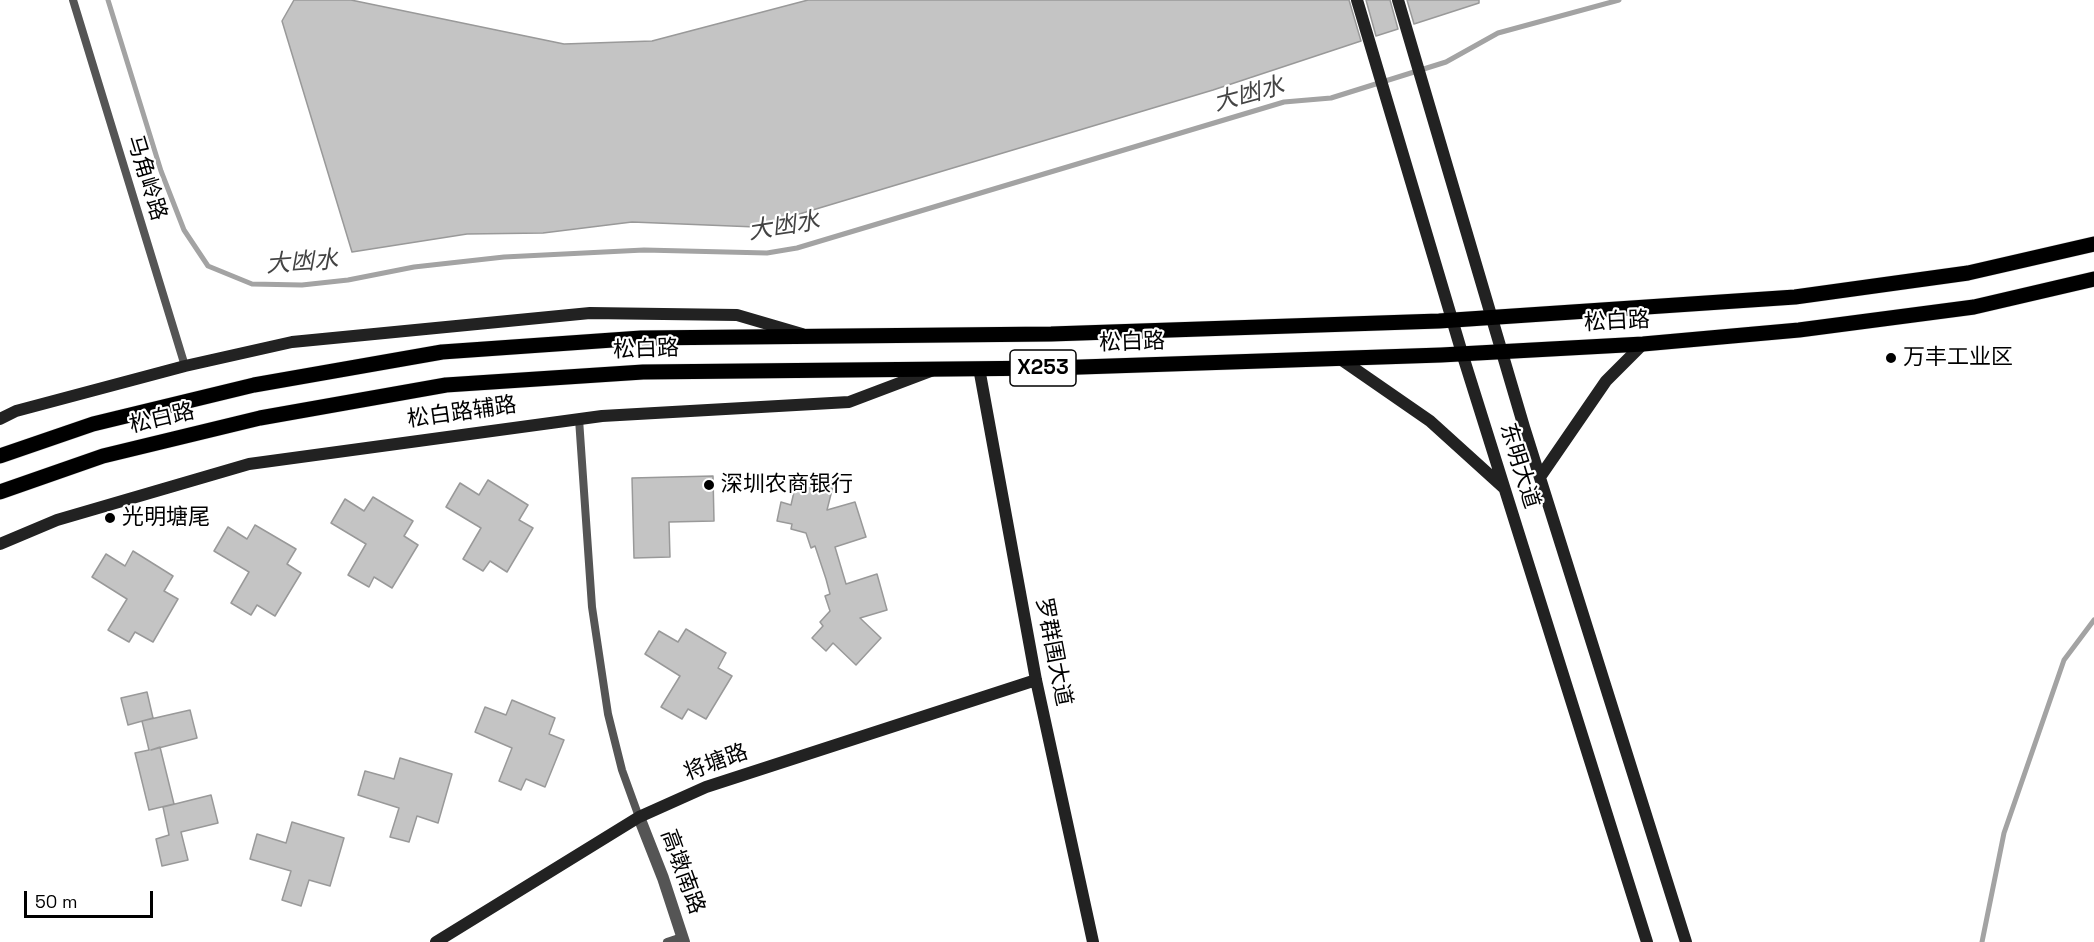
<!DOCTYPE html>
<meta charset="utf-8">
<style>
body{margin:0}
#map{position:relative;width:2094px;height:942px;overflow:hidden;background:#fff;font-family:"Space Grotesk",sans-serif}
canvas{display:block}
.scale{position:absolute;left:24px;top:891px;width:129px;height:27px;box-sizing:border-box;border:3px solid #000;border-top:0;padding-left:8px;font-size:18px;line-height:21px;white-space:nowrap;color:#000;-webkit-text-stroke:4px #fff;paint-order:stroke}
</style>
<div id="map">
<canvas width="2094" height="942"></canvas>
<div class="scale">50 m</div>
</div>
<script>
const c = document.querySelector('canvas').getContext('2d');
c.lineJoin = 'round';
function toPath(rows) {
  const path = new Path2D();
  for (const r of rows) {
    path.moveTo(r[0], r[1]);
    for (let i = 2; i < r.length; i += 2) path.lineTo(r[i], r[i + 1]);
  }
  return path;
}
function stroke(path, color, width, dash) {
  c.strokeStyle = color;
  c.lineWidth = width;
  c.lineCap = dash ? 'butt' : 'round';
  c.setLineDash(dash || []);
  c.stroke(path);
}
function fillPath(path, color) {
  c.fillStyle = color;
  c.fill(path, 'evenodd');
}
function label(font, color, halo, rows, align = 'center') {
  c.font = font + ' "Space Grotesk","Noto Sans SC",sans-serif';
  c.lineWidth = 4.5;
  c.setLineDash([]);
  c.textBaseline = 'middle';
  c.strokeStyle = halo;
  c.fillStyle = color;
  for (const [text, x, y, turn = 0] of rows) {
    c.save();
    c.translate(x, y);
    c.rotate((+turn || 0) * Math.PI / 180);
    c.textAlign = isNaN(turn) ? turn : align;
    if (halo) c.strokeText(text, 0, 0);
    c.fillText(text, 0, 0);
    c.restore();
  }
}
stroke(toPath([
 [108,0,161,171,184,230,208,266,252,284,302,285,348,280,414,267,504,257,644,250,767,253,797,248,1284,102,1331,98,1446,62,1498,33,1619,0],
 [1982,942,2004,833,2064,660,2094,620]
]), '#a3a3a3', 5);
const building = toPath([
 [294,0,351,0,564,44,652,41,808,0,1349,0,1361,41,1213,90,756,227,632,222,543,233,467,234,352,252,282,21,294,0],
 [1366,0,1390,0,1398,29,1376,36,1366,0],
 [1407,0,1479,0,1479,3,1414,24,1407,0],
 [798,474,834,482,827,510,855,502,866,537,835,547,846,584,877,574,887,610,860,618,881,638,856,665,833,643,826,651,812,638,823,626,820,622,830,611,825,596,830,594,826,579,815,546,811,548,806,533,791,529,792,524,777,521,781,502,791,505,798,474],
 [713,476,714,521,669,522,670,557,634,558,632,478,713,476],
 [488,480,528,505,519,520,533,528,507,572,490,561,483,571,463,559,481,528,446,507,460,483,479,495,488,480],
 [373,497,413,521,404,536,418,545,392,588,374,577,369,587,348,575,366,544,331,523,345,499,364,511,373,497],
 [255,525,296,549,287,564,301,573,275,616,257,605,251,615,231,603,249,572,214,551,228,527,247,539,255,525],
 [133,551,173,576,164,591,178,599,153,642,135,632,129,642,108,630,127,599,92,577,106,554,125,566,133,551],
 [686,629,726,653,718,668,732,676,706,719,688,709,682,719,661,707,680,676,645,654,659,631,678,642,686,629],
 [147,692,153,718,128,725,121,698,147,692],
 [512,700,555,718,549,734,564,740,545,787,526,779,521,790,499,781,512,748,475,732,485,707,506,715,512,700],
 [190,710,197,738,151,750,160,747,174,804,149,810,135,753,149,750,142,721,190,710],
 [400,758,452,774,438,823,417,816,409,842,390,837,399,808,358,795,365,771,394,779,400,758],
 [211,795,218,823,181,832,188,860,162,866,156,839,169,835,163,807,211,795],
 [292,822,344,838,330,886,309,880,301,906,282,900,291,871,250,859,257,834,286,843,292,822]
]);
fillPath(building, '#c4c4c4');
stroke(building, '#999', 1.5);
const primary = toPath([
 [0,456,93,424,254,385,442,352,641,338,1051,334,1439,321,1795,297,1968,273,2094,244],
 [0,492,103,456,260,418,446,385,643,372,1051,368,1441,355,1643,344,1799,330,1974,307,2094,279]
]);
stroke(primary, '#dbdbdb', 16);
stroke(toPath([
 [73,0,185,366],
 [579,419,592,607,608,714,622,770,639,817],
 [667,942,682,937]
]), '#555', 8);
stroke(toPath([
 [639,817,663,878,684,942]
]), '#555', 12);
stroke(toPath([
 [1357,0,1462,353,1647,942],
 [1398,0,1524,427,1686,942],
 [1339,358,1430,421,1504,488],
 [979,368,1036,680,1093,942],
 [0,419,16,411,185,366,292,342,590,313,737,315,802,334],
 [1540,477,1606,381,1643,344],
 [0,544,57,520,249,464,602,416,849,402,931,371],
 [436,942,639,817,706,787,1036,680]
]), '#222', 12);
stroke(primary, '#000', 15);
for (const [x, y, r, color] of [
 [1891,358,6,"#000"],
 [709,485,6,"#000"],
 [110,518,6,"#000"]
]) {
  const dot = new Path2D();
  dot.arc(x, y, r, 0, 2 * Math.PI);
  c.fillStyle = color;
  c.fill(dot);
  stroke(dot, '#fff', 2);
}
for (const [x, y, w] of [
 [1043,368,66]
]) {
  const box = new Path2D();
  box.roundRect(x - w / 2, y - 18, w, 36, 4.5);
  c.fillStyle = '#fff';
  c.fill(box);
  stroke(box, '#000', 1.5);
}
label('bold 21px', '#000', null, [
 ["X253",1043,368]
]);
label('22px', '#000', '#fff', [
 ["马角岭路",146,178,73],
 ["松白路",1617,322,-3],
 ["松白路",1132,343,-2],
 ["松白路",646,350,-2],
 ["松白路辅路",462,413,-8],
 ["松白路",162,419,-13],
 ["东明大道",1519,466,73],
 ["罗群围大道",1053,652,79],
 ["将塘路",716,763,-20],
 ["高墩南路",682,872,70]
]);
label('22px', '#000', '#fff', [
 ["万丰工业区",1903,358],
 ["深圳农商银行",721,485],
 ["光明塘尾",122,518]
], 'left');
label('italic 24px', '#444', '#fff', [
 ["大凼水",1249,95,-15],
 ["大凼水",784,227,-9],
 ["大凼水",302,263,-4]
]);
</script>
